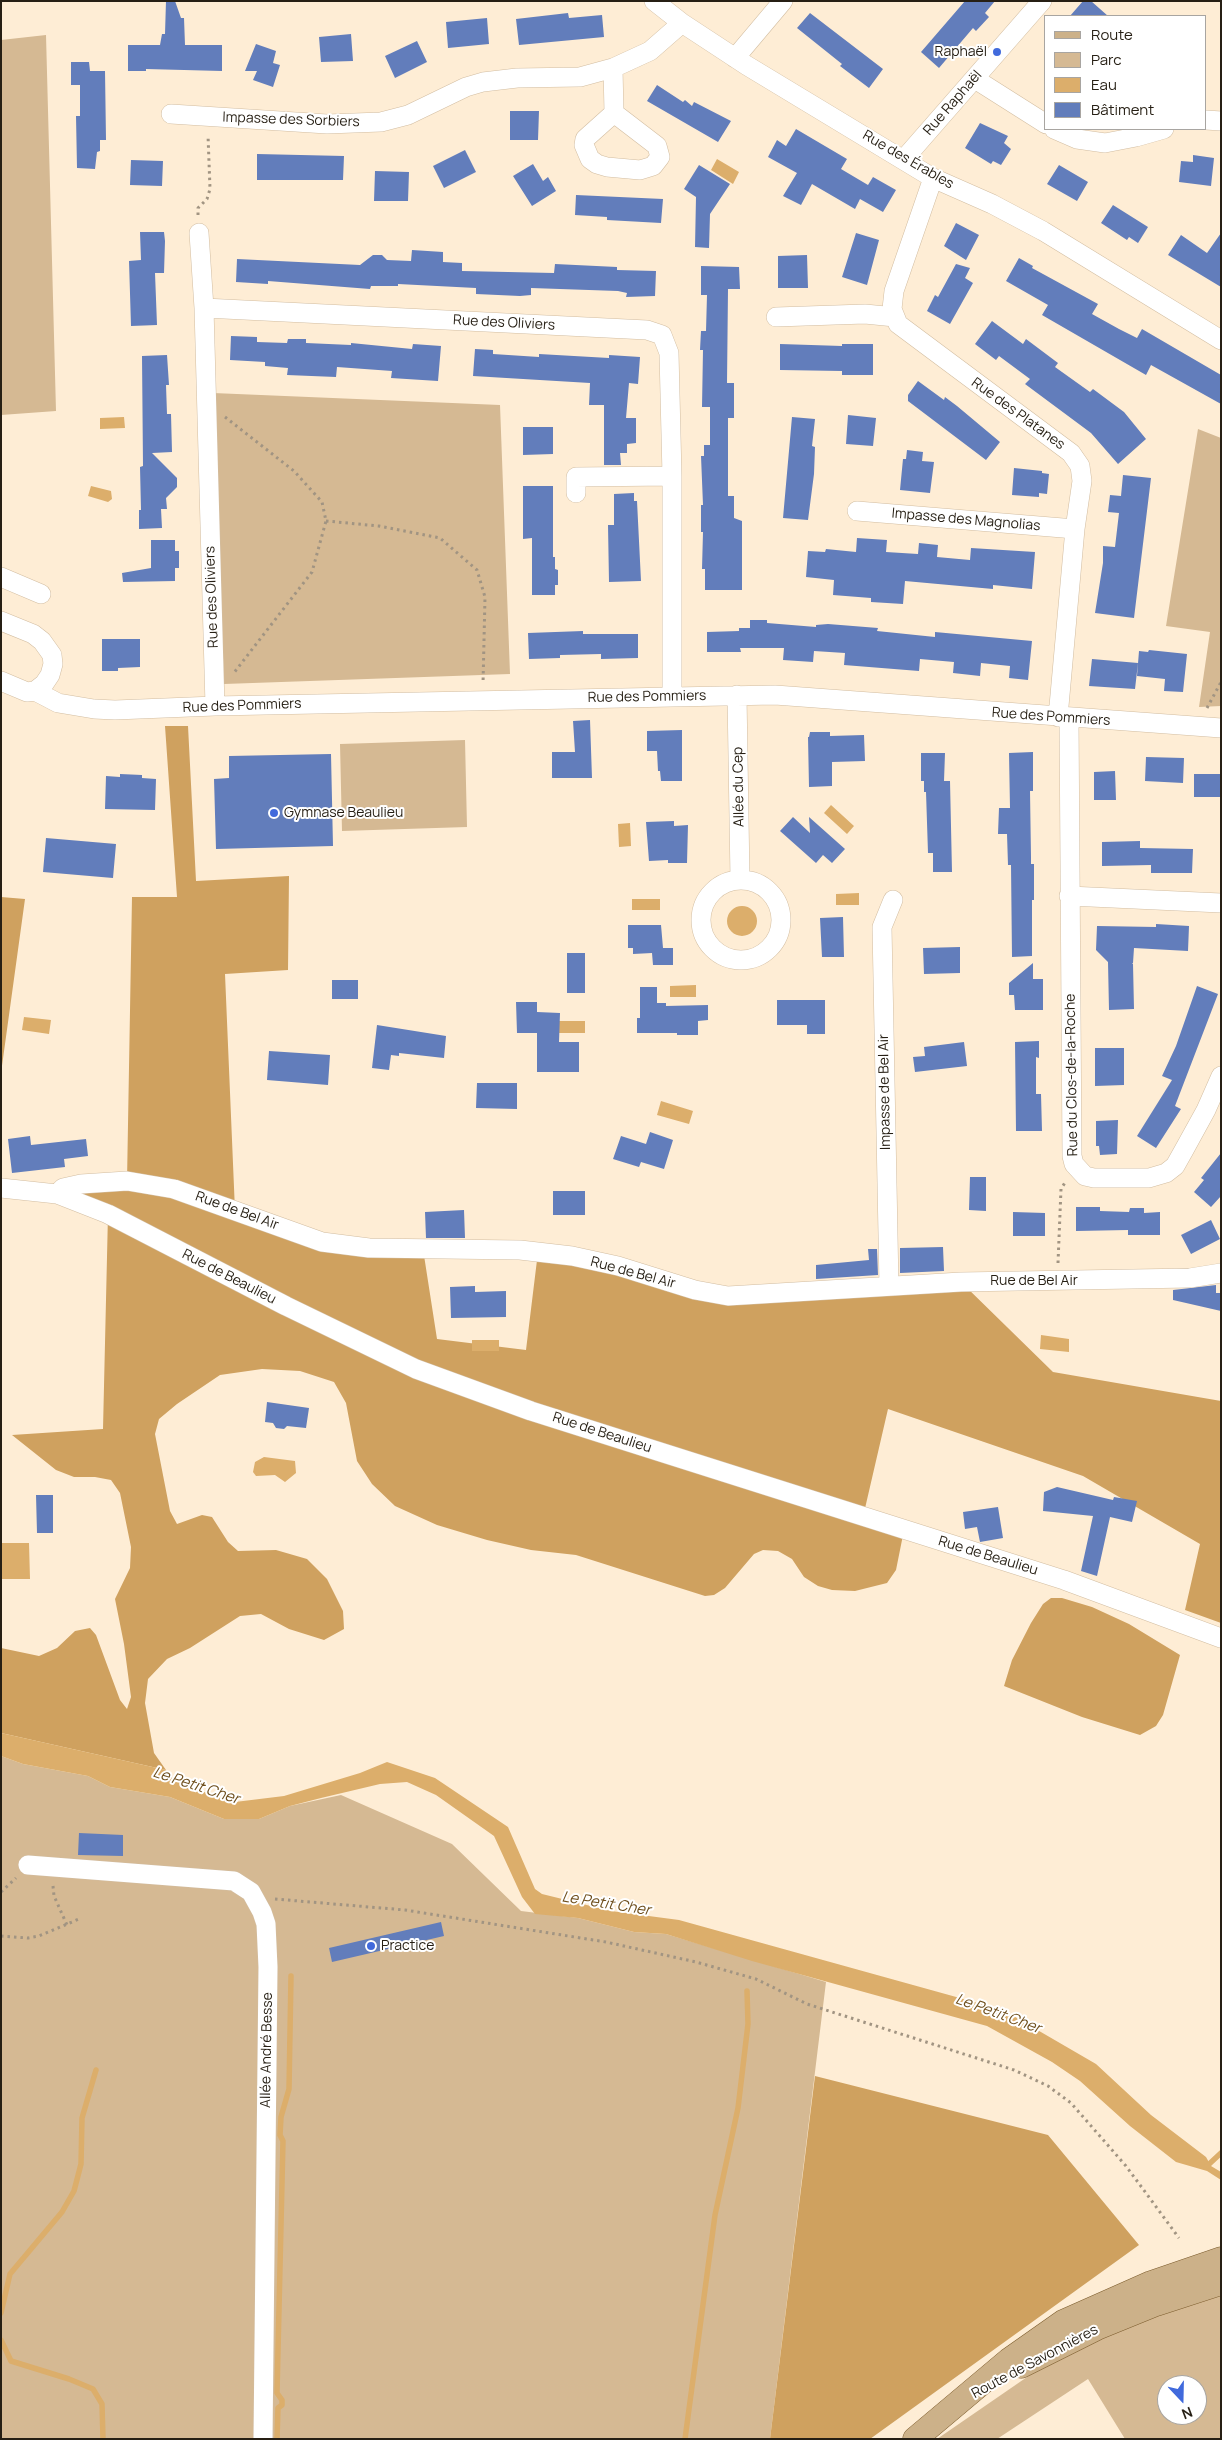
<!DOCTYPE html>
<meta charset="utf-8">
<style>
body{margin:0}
#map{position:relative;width:1222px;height:2440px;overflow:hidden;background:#feedd5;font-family:Manrope,sans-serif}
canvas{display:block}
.frame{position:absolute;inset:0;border:2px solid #261f14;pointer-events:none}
.legend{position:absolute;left:1044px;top:15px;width:162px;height:115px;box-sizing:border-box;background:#fff;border:1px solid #a8a5a1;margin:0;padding:6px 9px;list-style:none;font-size:15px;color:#261f14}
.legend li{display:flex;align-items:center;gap:10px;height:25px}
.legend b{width:25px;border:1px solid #a8a5a1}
.north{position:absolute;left:1157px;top:2375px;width:50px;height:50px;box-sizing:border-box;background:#fff;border:1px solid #a8a5a1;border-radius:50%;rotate:159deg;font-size:14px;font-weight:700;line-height:20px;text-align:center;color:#261f14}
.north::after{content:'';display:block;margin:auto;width:18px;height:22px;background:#416adc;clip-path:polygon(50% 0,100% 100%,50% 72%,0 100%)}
</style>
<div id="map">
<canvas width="1222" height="2440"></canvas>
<div class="frame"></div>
<ul class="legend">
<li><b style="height:6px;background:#ccb189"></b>Route</li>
<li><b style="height:14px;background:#d5b993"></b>Parc</li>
<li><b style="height:14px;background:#dcae6b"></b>Eau</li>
<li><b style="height:14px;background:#627dbb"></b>Bâtiment</li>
</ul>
<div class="north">N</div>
</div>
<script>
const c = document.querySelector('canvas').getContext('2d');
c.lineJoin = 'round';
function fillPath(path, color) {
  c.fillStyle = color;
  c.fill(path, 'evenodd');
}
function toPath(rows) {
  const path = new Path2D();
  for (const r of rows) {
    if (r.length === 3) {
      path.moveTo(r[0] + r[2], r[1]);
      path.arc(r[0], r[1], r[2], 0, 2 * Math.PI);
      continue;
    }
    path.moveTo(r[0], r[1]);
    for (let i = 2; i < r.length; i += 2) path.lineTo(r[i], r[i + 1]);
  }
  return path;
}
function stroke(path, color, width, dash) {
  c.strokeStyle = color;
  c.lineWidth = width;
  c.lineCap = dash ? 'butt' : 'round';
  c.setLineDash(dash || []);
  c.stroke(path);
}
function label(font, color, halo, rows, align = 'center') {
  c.font = font + ' Manrope,sans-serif';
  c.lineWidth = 4;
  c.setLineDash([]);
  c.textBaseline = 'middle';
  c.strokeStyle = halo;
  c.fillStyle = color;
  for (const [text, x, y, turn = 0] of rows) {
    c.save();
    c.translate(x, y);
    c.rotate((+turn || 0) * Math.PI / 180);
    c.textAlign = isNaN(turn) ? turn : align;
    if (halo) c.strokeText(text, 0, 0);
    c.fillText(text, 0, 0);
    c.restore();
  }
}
fillPath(toPath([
 [46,35,56,411,1,415,1,40],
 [213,393,500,405,510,674,224,684],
 [1198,429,1221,438,1221,706,1199,707,1210,632,1166,626],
 [465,740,467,827,342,831,340,744],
 [1,1756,23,1764,88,1776,110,1787,170,1797,224,1819,259,1819,290,1806,341,1795,452,1844,521,1911,578,1918,634,1932,666,1934,826,1982,770,2439,1,2439],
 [1221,2295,1221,2439,1125,2439,1088,2379,997,2439,937,2439,1030,2375,1120,2325],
 [1167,2385,1197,2385,1197,2415,1167,2415]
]), '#d5b993');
fillPath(toPath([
 [165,726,188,726,196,881,289,876,288,970,225,974,235,1211,322,1242,423,1249,437,1339,526,1350,538,1252,695,1290,961,1282,1053,1372,1221,1401,1221,1623,1185,1610,1200,1544,1083,1476,888,1409,863,1517,904,1530,896,1570,887,1583,855,1591,832,1590,818,1586,804,1577,792,1559,778,1551,763,1550,754,1554,725,1588,714,1595,705,1596,576,1555,531,1550,487,1540,437,1525,395,1506,372,1484,357,1461,346,1403,334,1382,300,1371,262,1369,220,1375,177,1404,159,1419,155,1434,170,1511,177,1524,202,1515,212,1517,228,1542,238,1551,276,1550,307,1559,327,1579,343,1611,344,1629,324,1640,289,1629,261,1614,240,1616,190,1648,167,1659,148,1679,145,1703,154,1753,166,1770,1,1733,1,1648,39,1656,57,1648,75,1631,90,1628,96,1635,120,1700,127,1709,131,1697,124,1644,115,1599,130,1568,131,1547,120,1493,111,1480,95,1477,74,1477,56,1470,12,1435,103,1429,108,1214,57,1194,127,1181,132,897,177,897],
 [1,897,25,899,1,1073],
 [1051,1598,1062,1598,1092,1607,1129,1624,1180,1655,1163,1715,1156,1726,1140,1735,1082,1717,1004,1686,1012,1660,1031,1623,1043,1604],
 [815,2076,1048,2135,1139,2245,870,2439,770,2439]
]), '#cfa15f');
fillPath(toPath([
 [717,159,739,172,733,184,711,170],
 [124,417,125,428,100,429,100,418],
 [91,486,111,491,112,499,108,502,88,496],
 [831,805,854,826,847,834,824,813],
 [630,823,631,846,619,847,618,824],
 [859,893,859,905,836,905,836,894],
 [632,899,660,899,660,910,632,910],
 [742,921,15],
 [696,985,696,997,670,997,670,986],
 [24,1017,51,1020,49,1034,22,1030],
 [559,1021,585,1021,585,1033,559,1033],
 [661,1101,693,1111,689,1124,657,1115],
 [1041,1335,1069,1339,1069,1352,1040,1349],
 [472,1340,499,1340,499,1351,472,1351],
 [264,1457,295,1461,296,1473,285,1482,275,1475,256,1476,253,1472,255,1462],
 [1,1543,29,1543,30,1579,1,1579],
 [1,1733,166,1770,171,1777,211,1795,235,1802,284,1796,360,1773,387,1762,435,1778,508,1827,535,1889,542,1894,611,1911,679,1920,1003,2010,1096,2064,1151,2115,1206,2157,1211,2166,1221,2172,1221,2180,1207,2171,1176,2162,1130,2126,1080,2081,1052,2062,987,2026,752,1961,666,1934,634,1932,578,1918,535,1914,522,1897,494,1836,436,1795,407,1782,380,1784,321,1798,290,1806,259,1819,224,1819,170,1797,110,1787,88,1776,23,1764,1,1756]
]), '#dcae6b');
stroke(toPath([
 [1207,2166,1221,2153],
 [1,2313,10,2274,62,2212,74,2191,81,2164,82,2118,96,2070],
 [1,2340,11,2361,69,2379,93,2389,102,2404,103,2439],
 [277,2439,278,2408,282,2405,282,2400,277,2393,283,2141,280,2135,281,2117,289,2089,291,1976],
 [685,2439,715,2215,738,2108,748,2024,747,1991]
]), '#dcae6b', 5.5);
fillPath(toPath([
 [166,1,175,1,181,18,184,18,185,45,222,45,222,71,146,69,146,71,128,71,128,45,160,45,162,34,165,34],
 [965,1,995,1,985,13,989,17,976,31,973,28,939,68,921,52],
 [1083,1,1091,1,1108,16,1070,16],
 [568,13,569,18,602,15,604,37,519,45,516,19],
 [810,13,883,69,869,88,840,66,842,64,797,28],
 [487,18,489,44,448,48,446,22],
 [351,34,353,61,321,62,319,37],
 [417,41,427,62,395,78,385,56],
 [256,44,276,51,273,63,280,65,273,87,253,80,257,71,245,71],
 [71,62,89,62,90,71,105,71,106,140,100,140,100,151,97,152,95,169,77,168,76,116,80,116,80,85,71,85],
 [657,85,683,102,685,100,692,106,694,102,731,121,718,142,647,101],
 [510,111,539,111,538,140,510,140],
 [980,123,1008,136,1004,143,1011,149,1001,165,993,161,991,164,965,148],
 [796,129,847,159,841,169,868,185,873,177,896,190,883,212,860,199,855,209,812,184,801,205,783,196,797,173,768,157,777,140,786,146],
 [465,150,476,172,444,188,433,166],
 [257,154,344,156,343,180,257,180],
 [1193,155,1214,158,1211,186,1179,182,1181,161,1193,162],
 [131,160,163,161,162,186,130,185],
 [533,164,543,181,548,177,556,191,532,206,513,176],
 [699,165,730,184,710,214,709,248,695,247,696,197,684,189],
 [1059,165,1088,182,1077,201,1047,184],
 [375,171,409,172,408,201,374,201],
 [576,195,663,199,661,223,607,220,607,217,575,215],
 [1113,205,1148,227,1138,243,1129,237,1127,240,1101,223],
 [956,223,979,235,966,260,944,246],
 [140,232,164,232,165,241,164,273,155,273,157,325,131,326,129,261,141,260],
 [856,233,879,240,867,285,842,277],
 [1221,233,1221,287,1168,255,1181,235,1207,253],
 [412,250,443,252,443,262,462,263,462,271,554,273,555,264,617,267,617,270,656,271,655,296,626,297,627,293,618,291,531,288,531,295,520,296,476,294,476,288,398,284,398,286,371,286,370,289,268,281,268,284,236,282,237,259,360,265,373,255,382,255,387,260,411,261],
 [807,255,808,288,778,288,778,256],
 [1019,258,1033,266,1032,268,1098,304,1092,314,1119,329,1137,338,1142,329,1221,375,1221,404,1151,365,1146,375,1042,315,1048,305,1006,281],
 [956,264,970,268,965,278,973,283,950,324,927,311,935,295,938,297],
 [701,266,739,267,740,289,728,289,727,383,734,383,734,418,728,418,728,496,734,496,734,518,742,521,742,590,705,590,705,569,702,569,703,532,701,532,701,505,703,505,701,456,704,456,704,445,710,445,710,407,702,407,703,350,700,350,701,331,706,331,707,295,701,295],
 [992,321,1023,344,1026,339,1058,363,1055,367,1090,392,1093,389,1124,412,1146,439,1118,464,1091,433,1025,384,1030,379,999,356,996,360,975,344],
 [231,336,257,337,257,342,287,343,288,339,306,339,306,343,351,345,351,343,412,349,413,344,441,346,438,381,391,378,392,371,337,367,336,377,287,375,288,368,265,366,265,362,230,360],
 [780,344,842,346,842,344,873,344,873,375,842,375,842,371,780,370],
 [475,349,493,350,493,354,539,357,539,354,609,358,609,355,640,357,638,384,629,383,626,418,636,418,636,443,627,444,627,453,620,453,621,465,604,465,604,405,589,405,590,383,473,376],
 [167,355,169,385,166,385,167,414,171,414,172,452,152,453,177,478,177,487,166,498,167,509,161,509,162,528,139,529,139,510,141,510,140,467,143,466,142,356],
 [918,381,944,400,945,397,957,406,1000,442,986,460,908,401,908,395],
 [848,415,876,418,873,446,846,444],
 [792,417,815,419,812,446,815,447,814,474,808,520,783,518],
 [523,427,553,427,553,454,523,455],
 [907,450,923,452,922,461,934,462,930,493,900,490,903,459,906,459],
 [1014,468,1042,471,1042,473,1049,474,1047,494,1039,493,1039,497,1012,495],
 [1123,475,1151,478,1134,618,1095,613,1103,563,1103,546,1115,547,1119,513,1108,512,1110,495,1121,496],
 [523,486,553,486,553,557,555,557,555,569,558,570,558,585,555,585,555,595,532,595,532,538,523,539],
 [634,493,634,501,637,501,641,581,609,582,608,525,614,525,614,494],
 [857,538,887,540,886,552,918,554,919,543,938,545,937,557,970,560,971,548,1035,552,1032,589,993,585,993,589,905,581,903,604,871,602,871,598,833,595,834,580,806,577,808,551,825,552,826,549,856,552],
 [151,540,175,540,175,551,179,551,179,568,175,568,175,581,123,582,122,573,151,568],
 [750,620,767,620,767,623,816,627,816,625,828,624,878,628,877,631,935,637,935,632,1032,641,1028,680,1009,678,1010,666,981,663,980,676,953,673,954,662,920,659,919,671,844,665,845,653,814,651,813,662,783,660,784,648,740,648,741,652,707,652,707,632,739,631,739,628,750,628],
 [583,631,583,634,638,634,638,658,601,659,601,654,560,655,560,658,529,659,528,633],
 [102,639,140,639,140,667,118,668,118,671,102,671],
 [1149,650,1187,654,1183,692,1164,691,1165,679,1137,676,1139,651,1148,652],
 [1092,659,1138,663,1135,689,1089,686],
 [590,720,592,778,552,778,552,752,575,752,573,721],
 [682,730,682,781,661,781,660,771,658,771,657,751,647,751,647,731],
 [810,732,830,732,830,736,864,735,865,761,832,762,832,786,809,787,808,737,809,737],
 [1033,752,1033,791,1030,791,1031,857,1031,864,1034,864,1034,900,1032,900,1032,956,1012,957,1011,865,1008,865,1007,834,998,834,999,808,1010,808,1009,753],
 [921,753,945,753,944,781,950,781,952,872,933,872,933,853,928,853,926,792,924,792,924,781,921,781],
 [331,754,333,846,216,849,214,779,229,778,229,756],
 [1146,757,1184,758,1183,783,1145,781],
 [1115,771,1116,800,1094,800,1094,772],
 [120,774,142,775,142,778,156,779,155,810,105,809,106,776,120,777],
 [1194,774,1221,774,1221,797,1194,797],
 [793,817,810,833,809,817,845,849,832,863,823,855,816,863,780,831],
 [674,821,674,826,688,825,687,863,668,863,668,860,649,861,646,822],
 [46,838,116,844,113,878,43,872],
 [1140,841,1140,848,1193,849,1192,873,1151,873,1151,865,1102,866,1102,842],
 [843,917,844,957,822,957,820,918],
 [1156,924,1189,926,1188,951,1134,948,1133,963,1132,963,1133,964,1134,1009,1109,1010,1108,962,1096,950,1097,926,1156,927],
 [628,925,661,925,663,948,673,948,673,965,653,965,652,953,633,954,633,948,628,948],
 [960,947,960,973,924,974,923,948],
 [567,953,585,953,585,993,567,993],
 [1033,963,1033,979,1043,979,1043,1010,1015,1010,1014,995,1009,995,1009,983],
 [332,980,358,980,358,999,332,999],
 [1197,986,1218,994,1175,1106,1181,1109,1156,1148,1137,1136,1172,1080,1162,1076,1176,1046],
 [640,987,657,987,657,1003,666,1003,666,1006,708,1005,708,1020,698,1021,698,1035,677,1035,677,1033,637,1033,637,1018,640,1018],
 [777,1000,825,1000,825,1034,807,1034,807,1025,777,1025],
 [516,1002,537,1002,537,1012,560,1013,559,1042,579,1042,579,1072,537,1072,537,1033,517,1033],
 [377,1025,446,1036,444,1058,399,1053,399,1056,391,1055,389,1070,372,1068],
 [1039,1041,1039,1058,1036,1057,1036,1094,1041,1094,1042,1131,1016,1131,1015,1042],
 [964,1042,967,1066,915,1072,913,1057,925,1056,924,1047],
 [1095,1048,1124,1048,1124,1085,1095,1086],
 [269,1051,330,1055,328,1085,267,1080],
 [477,1083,517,1083,517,1109,476,1108],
 [1118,1120,1117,1154,1100,1155,1099,1146,1096,1146,1096,1121],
 [650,1132,673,1140,664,1169,641,1162,639,1167,613,1159,621,1136,646,1144],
 [30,1136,31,1145,86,1139,88,1156,64,1159,65,1167,12,1173,8,1139],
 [1221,1153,1221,1196,1211,1207,1194,1192,1204,1180,1201,1178],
 [970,1177,986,1177,986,1211,969,1210],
 [553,1191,585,1191,585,1215,553,1215],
 [1076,1207,1100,1207,1100,1211,1129,1212,1130,1208,1144,1208,1144,1213,1160,1212,1160,1235,1128,1235,1128,1230,1076,1231],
 [464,1210,465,1238,426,1238,425,1212],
 [1013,1212,1045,1213,1045,1236,1013,1236],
 [1211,1220,1220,1239,1191,1254,1181,1235],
 [943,1247,944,1271,900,1273,900,1248],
 [868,1249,877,1249,878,1275,816,1279,816,1265,869,1260],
 [1216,1285,1216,1293,1221,1293,1221,1311,1173,1300,1173,1290],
 [475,1286,475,1292,506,1291,506,1317,451,1318,450,1287],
 [267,1402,309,1408,306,1428,287,1426,284,1429,276,1428,273,1423,265,1422],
 [1057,1487,1113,1500,1114,1497,1137,1501,1132,1522,1110,1517,1097,1576,1081,1571,1093,1516,1043,1511,1044,1492],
 [36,1495,53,1495,53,1533,37,1533],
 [998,1507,1003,1538,980,1542,977,1527,965,1529,963,1512],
 [79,1833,123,1835,123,1856,78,1855],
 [441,1922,444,1936,332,1962,329,1948]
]), '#627dbb');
const minor = toPath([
 [654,1,682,23,746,65,933,178,992,204,1043,231,1221,340],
 [735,58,783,1],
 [613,68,614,113,657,146,660,157,653,166,640,170,607,167,597,164,590,159,584,145,585,139,614,113],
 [975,79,1046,124],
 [171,114,327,124,381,122,408,115,466,87,483,82,517,78,580,77,613,68,650,51,682,23],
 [1206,120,1221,121],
 [1054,129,1077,139,1105,143,1136,137,1164,129],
 [904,159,1042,1],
 [933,178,894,291,892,309,898,324,1071,453,1080,466,1082,481,1075,529,1058,717],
 [199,233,204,308,215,706],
 [204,308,647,330,662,335,669,353,672,476,672,697],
 [776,317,865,314,895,317],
 [576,493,576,477,672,476],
 [857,511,1075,529],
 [1,577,41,594],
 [1,621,33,634,42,641,52,655,53,664,50,675,44,684,35,691,27,692,1,681],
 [35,691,58,703,94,709,115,710,215,706,775,695,1221,728],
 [737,695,740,879],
 [1069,718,1072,1156,1074,1164,1085,1176,1094,1178,1149,1178,1166,1173,1175,1166,1184,1150,1206,1110,1221,1076],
 [741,920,40],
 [1069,896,1221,903],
 [1,1188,57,1194,108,1214,286,1306,416,1369,531,1411,1064,1580,1221,1638],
 [57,1194,63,1188,81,1184,127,1181,174,1189,322,1242,369,1248,520,1250,572,1256,618,1266,695,1290,728,1296,961,1282,1190,1278,1221,1273],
 [889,1286,882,927,893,900],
 [28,1865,234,1881,251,1892,262,1912,266,1924,268,1967,263,2439]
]);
const major = toPath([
 [1021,2366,1097,2328,1156,2304,1221,2283],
 [915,2439,1009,2360,1063,2322,1151,2283,1221,2259]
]);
stroke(minor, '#d2bda1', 20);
stroke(major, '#7c5c2d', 25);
stroke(toPath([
 [198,215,198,208,207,199,210,189,208,135],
 [225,417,294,471,322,502,326,521,312,572,233,674],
 [326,521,379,526,440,538,477,570,485,597,483,684],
 [1207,708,1221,682],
 [1058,1263,1061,1189,1066,1181],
 [53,1886,54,1896,67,1925],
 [1,1892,16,1878],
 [275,1899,405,1910,606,1942,696,1962,756,1979,807,2004,1014,2070,1048,2086,1071,2103,1126,2166,1179,2238],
 [1,1936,28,1938,39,1936,79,1919]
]), '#a19482', 3, [2.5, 4]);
stroke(minor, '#fff', 19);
stroke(major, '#ccb189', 24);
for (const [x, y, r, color] of [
 [997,52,5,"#416adc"],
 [274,813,5,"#416adc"],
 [371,1946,5,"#416adc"]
]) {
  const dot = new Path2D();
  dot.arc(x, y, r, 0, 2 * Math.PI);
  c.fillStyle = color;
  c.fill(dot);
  stroke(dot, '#fff', 2);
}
label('14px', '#261f14', '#fff', [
 ["Raphaël",987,52,"right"],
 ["Gymnase Beaulieu",284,813],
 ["Practice",381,1946]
], 'left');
label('14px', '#261f14', '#fff', [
 ["Rue Raphaël",953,103,-49],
 ["Impasse des Sorbiers",291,120,2],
 ["Rue des Érables",908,160,30],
 ["Rue des Oliviers",504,323,3],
 ["Rue des Platanes",1018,414,36],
 ["Impasse des Magnolias",966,520,5],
 ["Rue des Oliviers",212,597,-92],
 ["Rue des Pommiers",647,697,-1],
 ["Rue des Pommiers",242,706,-2],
 ["Rue des Pommiers",1051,717,4],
 ["Allée du Cep",739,787,-91],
 ["Rue du Clos-de-la-Roche",1072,1075,-91],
 ["Impasse de Bel Air",885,1092,-91],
 ["Rue de Bel Air",237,1211,20],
 ["Rue de Bel Air",633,1273,15],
 ["Rue de Beaulieu",229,1277,27],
 ["Rue de Bel Air",1034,1281],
 ["Rue de Beaulieu",602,1433,18],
 ["Rue de Beaulieu",988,1556,17],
 ["Allée André Besse",267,2050,-89],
 ["Route de Savonnières",1035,2362,-28]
]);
label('italic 15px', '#6f4f1d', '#fff', [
 ["Le Petit Cher",196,1786,18],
 ["Le Petit Cher",606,1904,9],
 ["Le Petit Cher",998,2014,20]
]);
</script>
